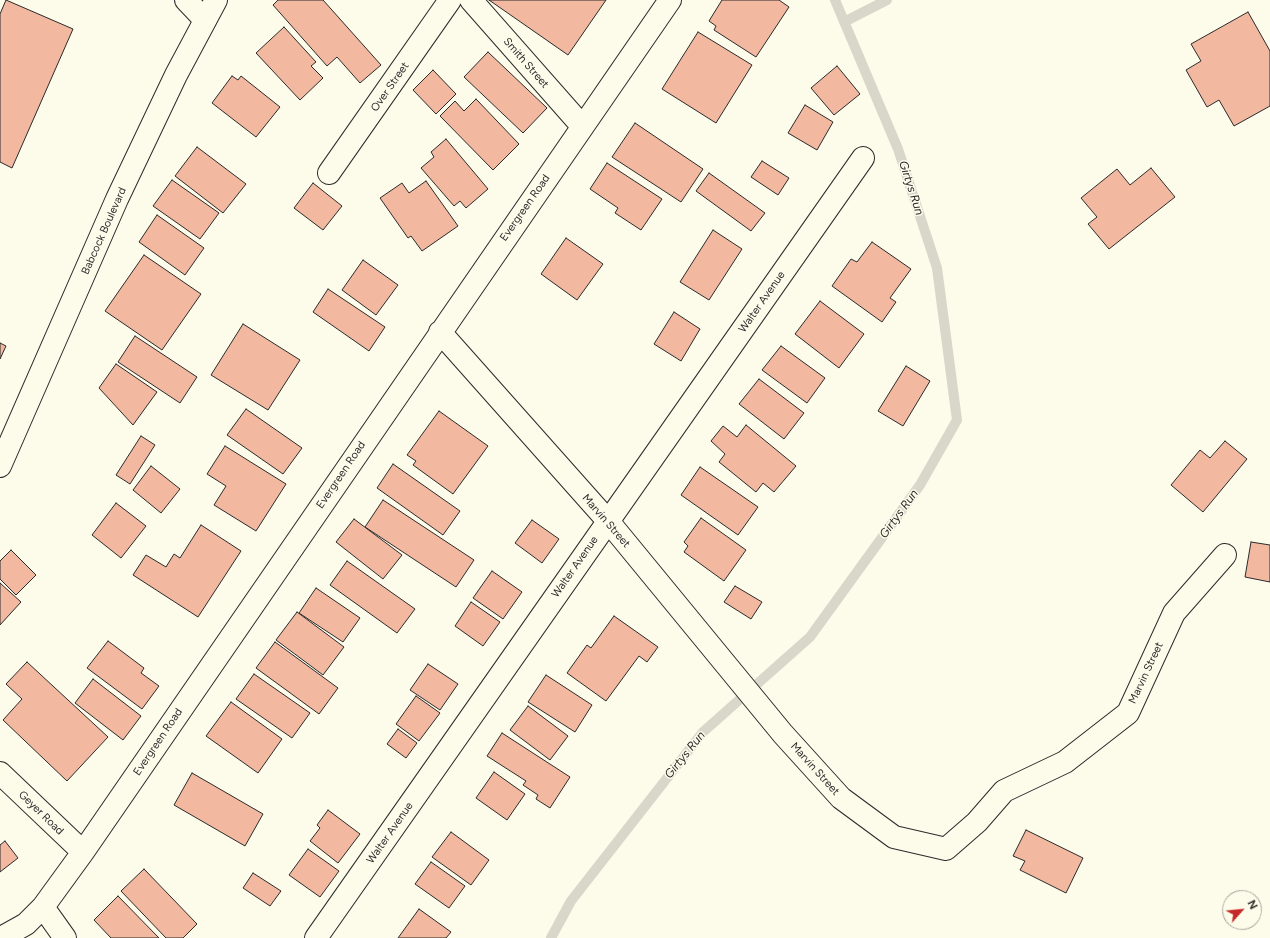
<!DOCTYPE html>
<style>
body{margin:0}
#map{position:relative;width:1270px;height:938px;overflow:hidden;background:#fdfbea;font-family:Figtree,sans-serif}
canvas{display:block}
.north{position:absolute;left:1222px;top:890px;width:40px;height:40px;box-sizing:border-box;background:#fdfbea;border:1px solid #a9a89e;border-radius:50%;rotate:63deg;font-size:11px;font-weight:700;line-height:16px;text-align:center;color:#2b2b2b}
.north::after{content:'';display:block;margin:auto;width:14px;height:18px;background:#c62828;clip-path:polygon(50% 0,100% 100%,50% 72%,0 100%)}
</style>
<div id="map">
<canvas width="1270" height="938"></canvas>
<div class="north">N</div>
</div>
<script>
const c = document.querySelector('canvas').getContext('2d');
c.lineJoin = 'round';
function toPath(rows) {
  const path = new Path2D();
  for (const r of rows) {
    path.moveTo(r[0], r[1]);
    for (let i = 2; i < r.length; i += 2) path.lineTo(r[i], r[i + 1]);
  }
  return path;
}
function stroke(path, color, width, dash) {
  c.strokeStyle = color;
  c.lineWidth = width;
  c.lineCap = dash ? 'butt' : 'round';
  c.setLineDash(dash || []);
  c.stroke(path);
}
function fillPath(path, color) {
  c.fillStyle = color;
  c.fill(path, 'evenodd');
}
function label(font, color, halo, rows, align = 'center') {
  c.font = font + ' Figtree,sans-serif';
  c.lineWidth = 3;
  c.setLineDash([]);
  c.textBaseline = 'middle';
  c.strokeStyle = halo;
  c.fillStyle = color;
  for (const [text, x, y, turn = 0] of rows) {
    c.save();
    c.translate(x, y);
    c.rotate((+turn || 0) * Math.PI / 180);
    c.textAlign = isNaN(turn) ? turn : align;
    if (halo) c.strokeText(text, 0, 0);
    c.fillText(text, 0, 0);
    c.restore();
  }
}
stroke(toPath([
 [844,22,887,0],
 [551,938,571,901,703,732,810,637,920,485,957,420,937,268,898,149,835,0]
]), '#d8d7c9', 10);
const building = toPath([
 [6,0,73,29,12,168,0,162,0,14,6,0],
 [278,0,323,0,381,65,360,83,337,57,327,66,273,5,278,0],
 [489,0,606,0,568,55,489,0],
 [722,0,779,0,789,7,756,57,714,30,716,26,709,21,722,0],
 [1248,12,1270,51,1270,106,1234,126,1219,100,1207,107,1186,70,1201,61,1191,44,1248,12],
 [284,27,316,62,311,66,323,78,300,100,256,53,284,27],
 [698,32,752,65,716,123,662,89,698,32],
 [488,52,547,108,523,133,464,77,488,52],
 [837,66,860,94,834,115,811,88,837,66],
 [433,70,456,94,436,114,413,90,433,70],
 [232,76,238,80,241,76,280,107,256,137,212,103,232,76],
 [476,99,519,144,493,170,440,116,455,101,464,111,476,99],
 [805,105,833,122,817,150,788,133,805,105],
 [635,123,703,169,681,202,612,157,635,123],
 [446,139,488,189,466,208,460,201,454,206,421,168,434,157,431,152,446,139],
 [197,147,246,184,223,213,175,176,197,147],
 [762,161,789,178,778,195,751,177,762,161],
 [607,163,662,199,641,230,615,213,618,208,590,189,607,163],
 [1151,168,1175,197,1109,249,1088,224,1097,217,1081,198,1117,169,1130,185,1151,168],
 [709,173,765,213,751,231,696,191,709,173],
 [172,180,219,213,200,239,153,206,172,180],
 [426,181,458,226,422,251,411,236,408,238,380,198,402,183,409,193,426,181],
 [313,183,342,206,323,230,294,208,313,183],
 [157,215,204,248,185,275,139,242,157,215],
 [713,230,742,249,709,300,680,282,713,230],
 [566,238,603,264,577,300,541,274,566,238],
 [872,242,911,269,890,298,896,302,882,322,832,286,851,259,857,262,872,242],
 [144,255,201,294,162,350,105,311,144,255],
 [363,260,398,285,376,315,342,290,363,260],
 [328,289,385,327,369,351,313,312,328,289],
 [820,301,864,334,839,368,795,334,820,301],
 [674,312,700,329,681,361,654,344,674,312],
 [243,324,300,360,268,410,211,375,243,324],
 [135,336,197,377,180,403,118,362,135,336],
 [0,343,6,346,0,359,0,343],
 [781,346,825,378,807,403,762,370,781,346],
 [116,364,157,392,133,425,99,388,116,364],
 [906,366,930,381,903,426,878,411,906,366],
 [759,379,804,413,784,439,739,404,759,379],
 [246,409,302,448,283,474,227,435,246,409],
 [439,411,488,446,453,494,413,465,416,461,407,455,439,411],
 [746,425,796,466,774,492,763,483,756,492,719,462,725,454,711,441,723,426,737,437,746,425],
 [141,436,155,445,130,484,116,475,141,436],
 [1225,441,1247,459,1203,512,1171,485,1200,450,1210,458,1225,441],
 [225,446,286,484,256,531,214,505,226,486,207,474,225,446],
 [393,464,460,511,443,535,377,488,393,464],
 [151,466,180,489,161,513,133,490,151,466],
 [700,467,758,507,738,535,681,495,700,467],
 [383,500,474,560,456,587,365,527,383,500],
 [116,503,146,526,121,558,92,535,116,503],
 [701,518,746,550,724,581,684,552,688,546,684,542,701,518],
 [354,519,402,555,383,579,336,542,354,519],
 [532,520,559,539,542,563,515,543,532,520],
 [201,525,241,551,198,617,133,575,146,555,166,567,174,554,180,558,201,525],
 [1251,542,1270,545,1270,582,1245,577,1251,542],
 [11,550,36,575,16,595,0,579,0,561,11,550],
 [347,561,415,609,397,633,330,585,347,561],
 [492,571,522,592,503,619,473,598,492,571],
 [0,583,21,602,0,625,0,583],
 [735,586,762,602,751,619,724,602,735,586],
 [316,588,360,618,343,642,299,613,316,588],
 [471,602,500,622,483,646,455,626,471,602],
 [297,612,344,647,323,675,276,640,297,612],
 [614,616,658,647,647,662,639,656,606,701,567,673,587,645,591,648,614,616],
 [108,641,144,668,141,673,159,686,142,709,87,668,108,641],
 [275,642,338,688,319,714,256,668,275,642],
 [27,662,108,737,67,781,3,720,22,699,6,684,27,662],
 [428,664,458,684,440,710,410,690,428,664],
 [254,674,310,713,292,738,236,699,254,674],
 [546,675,592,705,575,732,528,702,546,675],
 [93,679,141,716,123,740,75,703,93,679],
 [416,696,440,713,419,741,396,724,416,696],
 [231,702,282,739,258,773,206,736,231,702],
 [528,706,568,736,550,760,510,730,528,706],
 [398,729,417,743,406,758,387,744,398,729],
 [502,733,570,777,550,808,536,799,538,795,523,785,526,781,487,756,502,733],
 [494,772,525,794,507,820,476,798,494,772],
 [192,773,263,814,245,846,174,805,192,773],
 [328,810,360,834,338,863,310,841,320,828,317,825,328,810],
 [1026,830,1083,858,1066,893,1020,870,1025,861,1013,856,1026,830],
 [451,832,489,860,471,885,432,857,451,832],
 [5,841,18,858,0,872,0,845,5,841],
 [308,849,339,871,320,897,289,875,308,849],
 [431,862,465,886,449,908,415,884,431,862],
 [144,869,197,924,183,938,166,938,121,891,144,869],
 [253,873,281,891,270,906,243,888,253,873],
 [118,896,159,938,111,938,94,920,118,896],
 [419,909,451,932,446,938,398,938,419,909]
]);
fillPath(building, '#f2b8a0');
stroke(building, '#2b2b2b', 1);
const minor = toPath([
 [186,0,205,20],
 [471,0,582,126],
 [329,173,450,0],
 [440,332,608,521,783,734,841,798,894,837,946,849,977,822,1004,791,1065,762,1128,713,1174,613,1225,555],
 [0,773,83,852],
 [43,907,65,938],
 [1,938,26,924,43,907,83,852,670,0],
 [316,938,863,158]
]);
const major = toPath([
 [0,466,117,199,176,75,216,0]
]);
stroke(minor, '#2b2b2b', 24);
stroke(major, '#2b2b2b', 24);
stroke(minor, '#fdfbea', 22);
stroke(major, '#fdfbea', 22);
label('11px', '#2b2b2b', '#fdfbea', [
 ["Smith Street",526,63,49],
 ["Over Street",390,87,-55],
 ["Evergreen Road",525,208,-55],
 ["Babcock Boulevard",104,231,-66],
 ["Walter Avenue",762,302,-55],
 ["Evergreen Road",341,475,-56],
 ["Marvin Street",606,521,49],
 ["Walter Avenue",575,567,-55],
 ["Marvin Street",1146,673,-65],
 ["Evergreen Road",158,742,-56],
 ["Marvin Street",815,769,48],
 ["Geyer Road",41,813,44],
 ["Walter Avenue",390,833,-55]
]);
label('italic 12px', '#2b2b2b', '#fdfbea', [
 ["Girtys Run",911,188,72],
 ["Girtys Run",899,514,-54],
 ["Girtys Run",685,755,-51]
]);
</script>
